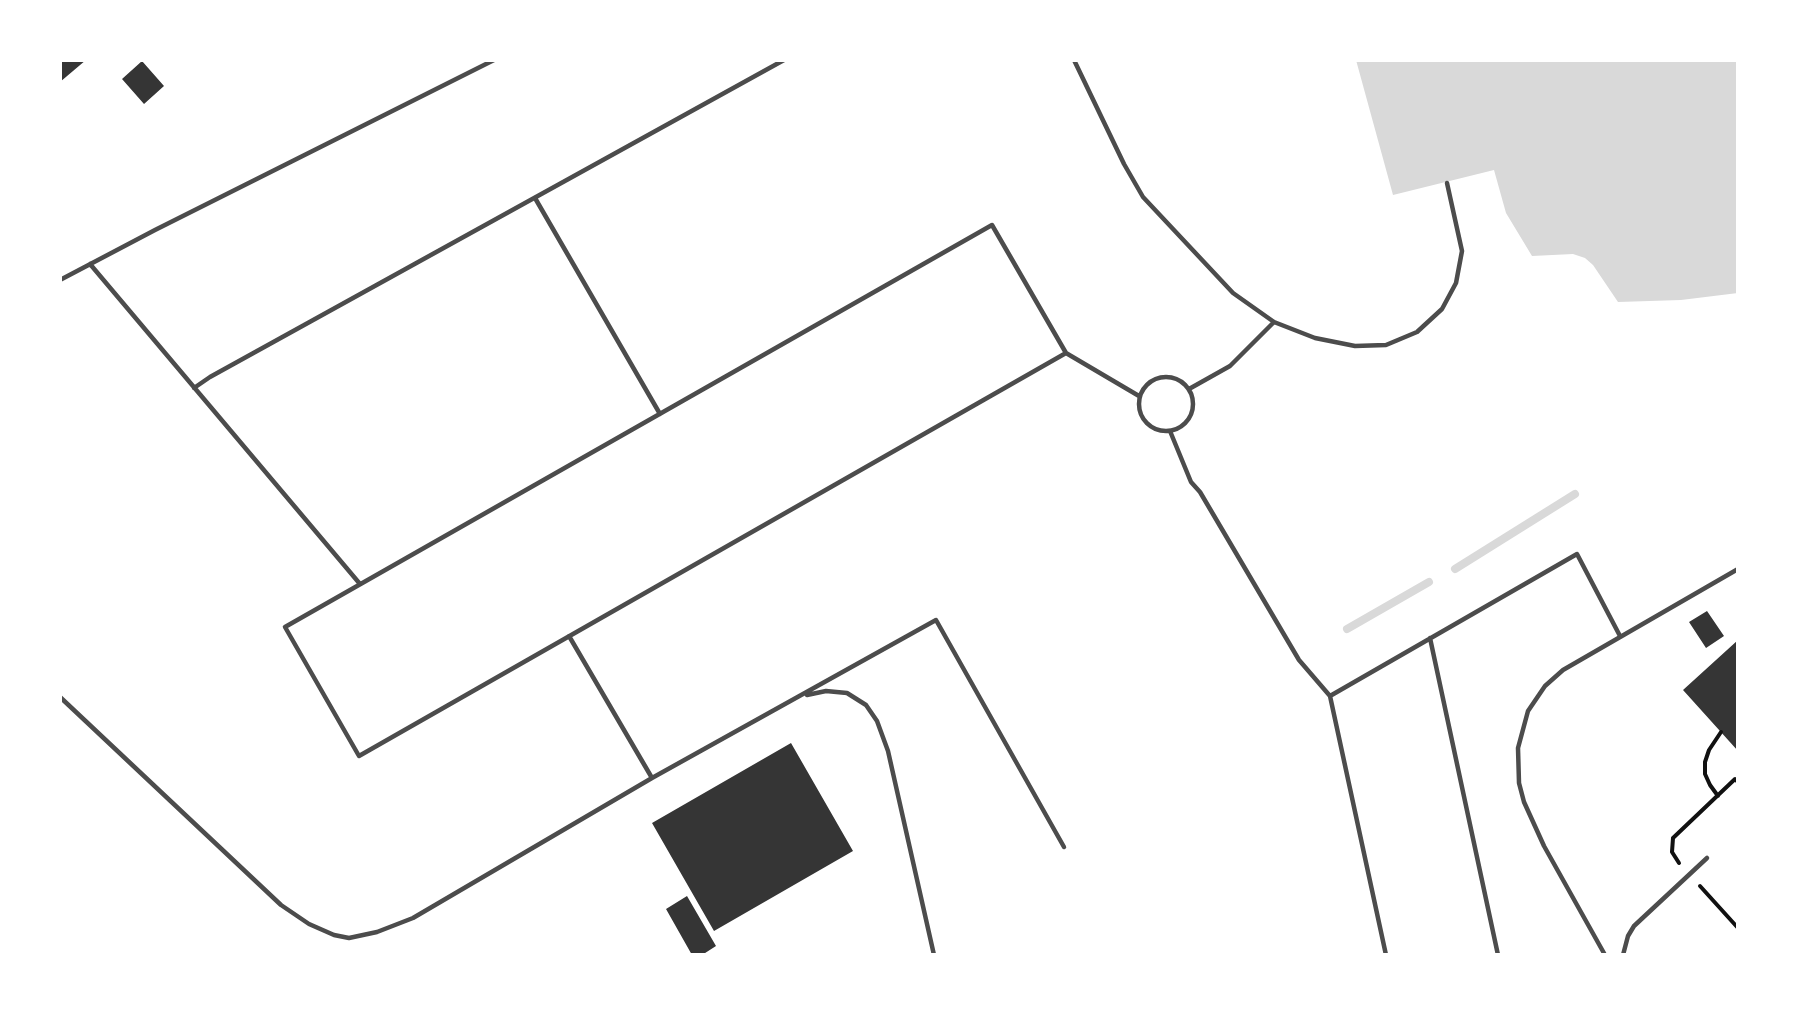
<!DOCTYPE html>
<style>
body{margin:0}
#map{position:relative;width:1798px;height:1015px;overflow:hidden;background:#fff;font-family:Quicksand,sans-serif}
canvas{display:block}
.frame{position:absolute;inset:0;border:62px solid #fff;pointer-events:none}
</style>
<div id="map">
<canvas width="1798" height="1015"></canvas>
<div class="frame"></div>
</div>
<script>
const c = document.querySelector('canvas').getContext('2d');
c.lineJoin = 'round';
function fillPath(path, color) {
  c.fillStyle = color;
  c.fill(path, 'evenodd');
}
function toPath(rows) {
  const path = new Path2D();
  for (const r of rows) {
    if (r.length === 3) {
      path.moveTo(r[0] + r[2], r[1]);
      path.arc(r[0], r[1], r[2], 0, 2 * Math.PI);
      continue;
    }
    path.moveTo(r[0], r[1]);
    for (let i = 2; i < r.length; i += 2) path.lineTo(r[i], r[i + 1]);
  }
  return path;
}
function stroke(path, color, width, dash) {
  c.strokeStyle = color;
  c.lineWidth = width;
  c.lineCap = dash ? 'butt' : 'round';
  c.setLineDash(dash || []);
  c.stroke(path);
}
fillPath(toPath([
 [1356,60,1738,60,1738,293,1681,300,1618,302,1593,265,1585,258,1573,254,1532,256,1506,213,1494,170,1393,195]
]), '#d9d9d9');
stroke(toPath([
 [1455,569,1575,494],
 [1347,629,1429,582]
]), '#d9d9d9', 8);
fillPath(toPath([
 [60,60,86,60,60,82],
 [142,61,164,86,144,104,122,79],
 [1707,611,1724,636,1706,648,1689,622],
 [1738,640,1738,751,1683,690],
 [791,743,853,851,714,931,652,823],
 [687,896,716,946,702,955,692,955,666,909]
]), '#353535');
stroke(toPath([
 [1718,796,1710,785,1705,774,1705,762,1709,750,1721,732],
 [1679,863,1672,852,1673,838,1735,779,1738,782],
 [1700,886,1738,928]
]), '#111', 4);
stroke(toPath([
 [1074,60,1124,164,1143,197,1233,293,1274,322,1315,338,1355,346,1386,345,1417,332,1442,309,1456,283,1462,251,1447,183],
 [535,198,660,414],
 [90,264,360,584],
 [60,280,155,230,494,60],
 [1066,353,359,756,285,627,992,225,1066,353,1139,396],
 [1166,404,27],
 [194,388,210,377,784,60],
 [1189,389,1230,366,1274,322],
 [1170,431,1191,482,1200,492,1299,660,1330,696,1577,554,1620,636],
 [569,636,652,778],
 [1430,638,1498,955],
 [807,695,826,691,847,693,866,705,877,721,888,751,934,955],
 [1330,696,1386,955],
 [60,697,281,905,309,924,334,935,349,938,377,932,413,918,652,778,936,620,1064,847],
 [1605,955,1544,846,1524,802,1519,783,1518,748,1528,711,1545,686,1563,670,1738,569],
 [1623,955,1628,936,1634,926,1707,858]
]), '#4c4c4c', 4.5);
</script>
